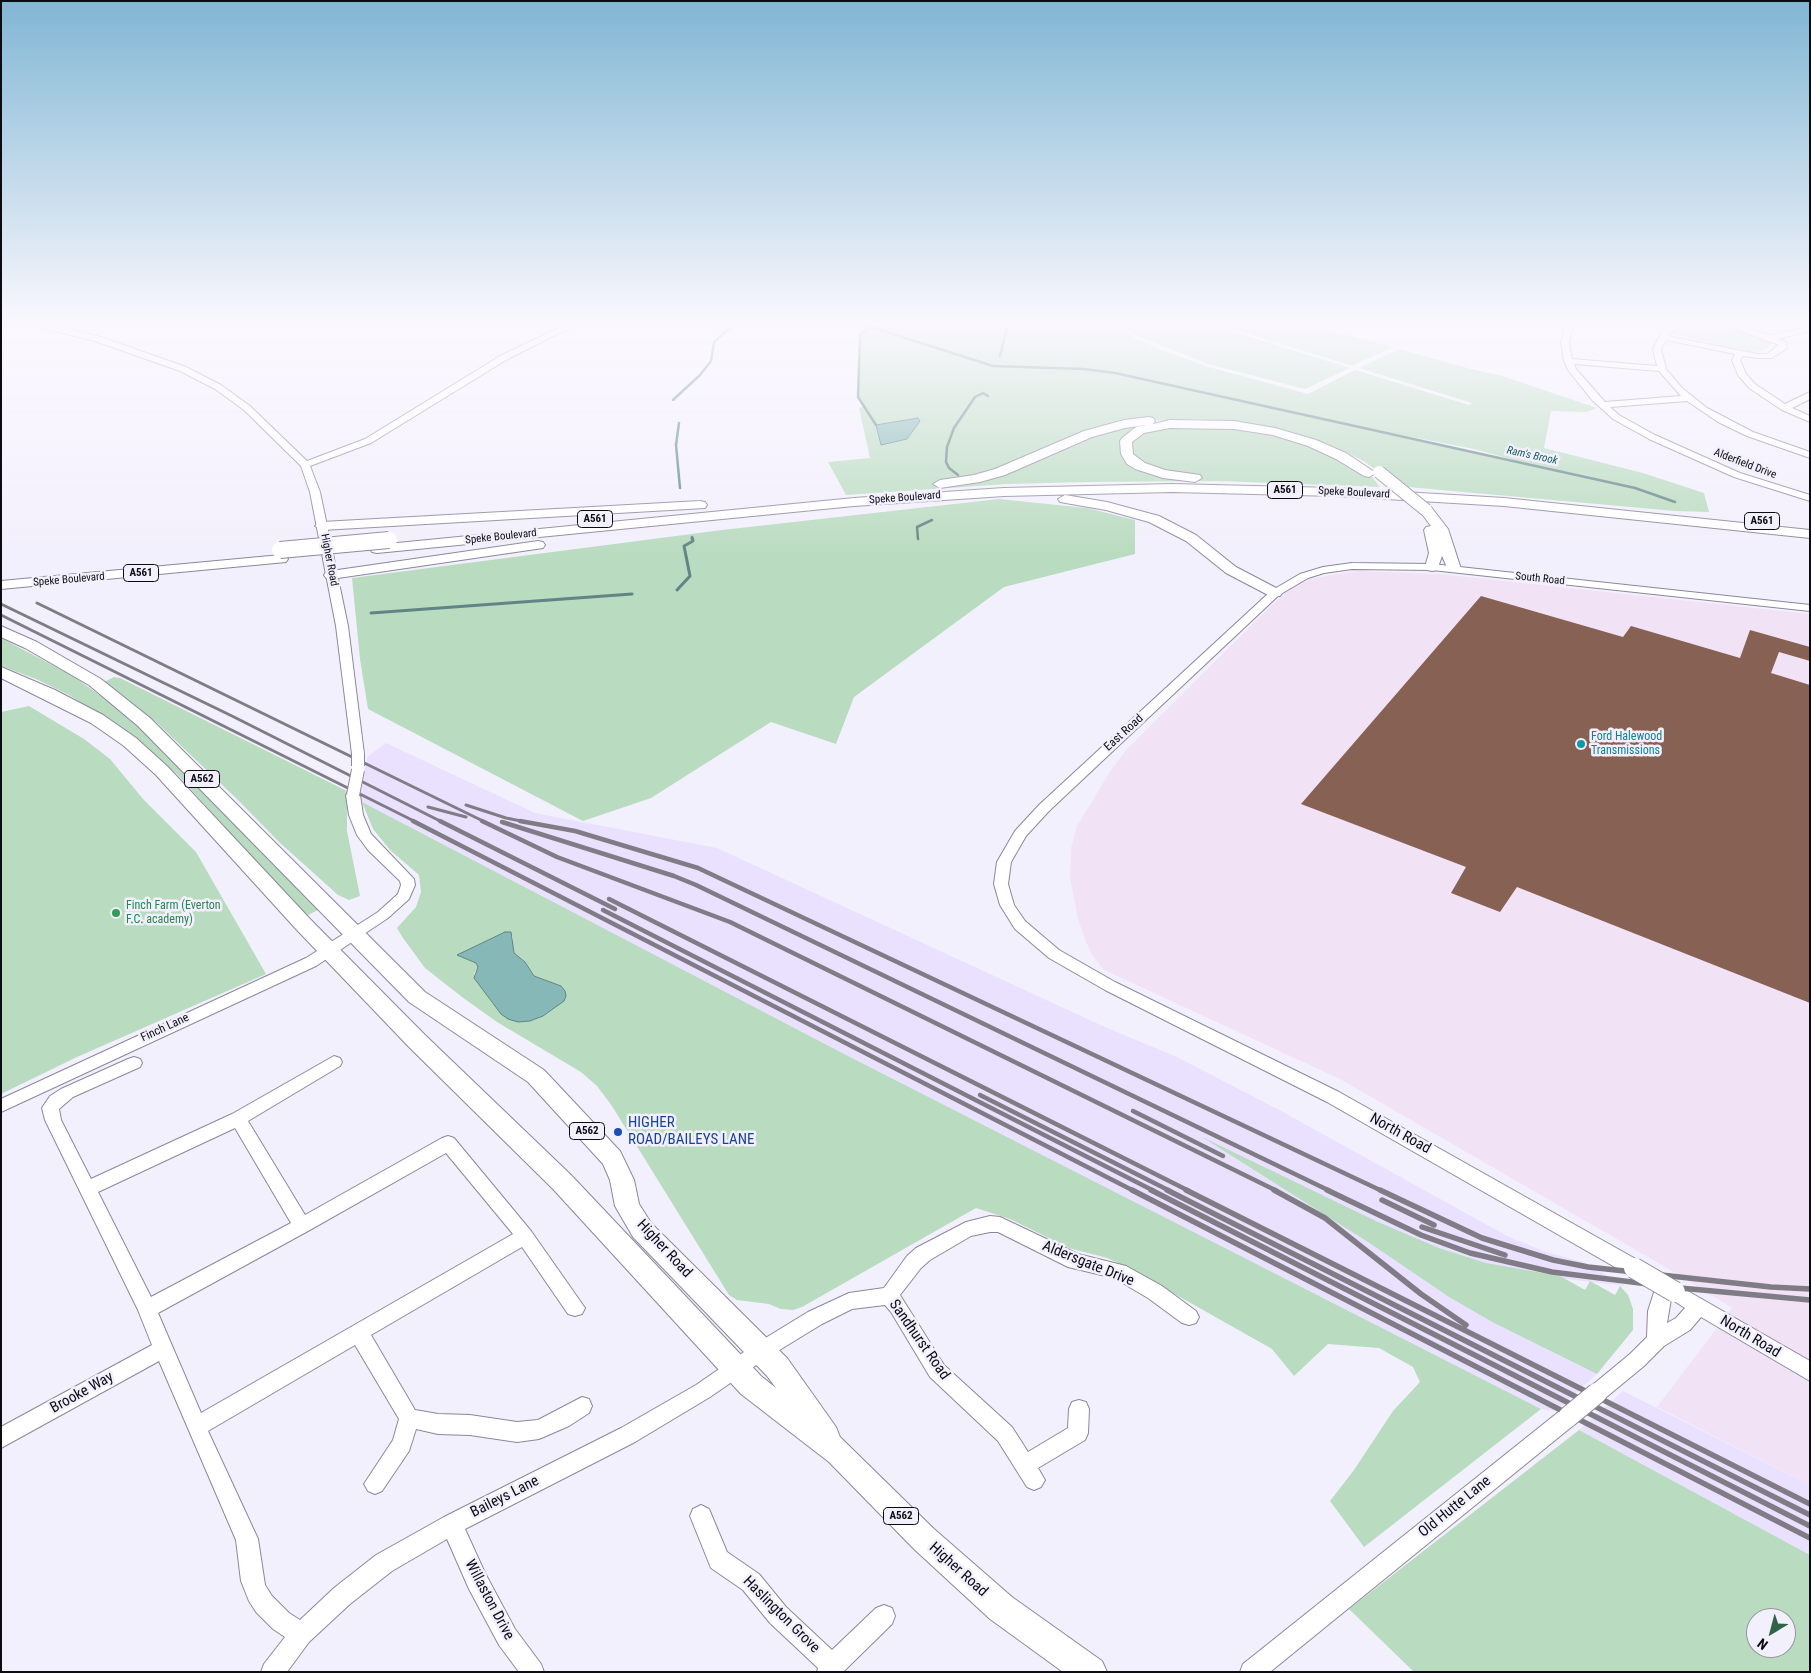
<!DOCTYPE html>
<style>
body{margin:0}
#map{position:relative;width:1811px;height:1673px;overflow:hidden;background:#f3f0fd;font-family:"Roboto Condensed",sans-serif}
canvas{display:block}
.frame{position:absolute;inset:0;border:2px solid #0d0b12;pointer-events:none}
.north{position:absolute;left:1746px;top:1608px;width:50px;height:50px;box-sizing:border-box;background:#f3f0fd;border:1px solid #97949f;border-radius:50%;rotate:217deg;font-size:14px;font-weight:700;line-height:20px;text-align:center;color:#0d0b12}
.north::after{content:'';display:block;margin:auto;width:18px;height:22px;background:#306449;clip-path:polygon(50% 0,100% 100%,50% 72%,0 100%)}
</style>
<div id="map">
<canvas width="1811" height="1673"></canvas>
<div class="frame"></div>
<div class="north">N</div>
</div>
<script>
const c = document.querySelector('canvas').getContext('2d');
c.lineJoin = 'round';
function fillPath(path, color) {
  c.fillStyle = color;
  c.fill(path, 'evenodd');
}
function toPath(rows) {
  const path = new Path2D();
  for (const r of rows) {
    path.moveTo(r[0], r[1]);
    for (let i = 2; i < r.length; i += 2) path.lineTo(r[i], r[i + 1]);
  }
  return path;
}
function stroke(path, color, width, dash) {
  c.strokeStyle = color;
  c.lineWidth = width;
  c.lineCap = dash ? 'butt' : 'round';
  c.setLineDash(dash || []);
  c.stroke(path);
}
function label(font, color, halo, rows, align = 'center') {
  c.font = font + ' "Roboto Condensed",sans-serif';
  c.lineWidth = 5;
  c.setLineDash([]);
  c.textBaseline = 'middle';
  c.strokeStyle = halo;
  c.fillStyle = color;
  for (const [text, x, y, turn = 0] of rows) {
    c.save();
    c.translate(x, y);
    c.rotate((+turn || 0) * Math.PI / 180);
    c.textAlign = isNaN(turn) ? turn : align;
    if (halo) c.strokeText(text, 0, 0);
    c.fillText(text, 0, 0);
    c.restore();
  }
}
fillPath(toPath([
 [1356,571,1440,574,1810,614,1810,1485,1657,1407,1732,1308,1672,1271,1340,1079,1104,970,1092,955,1086,942,1078,919,1070,877,1071,848,1077,826,1111,770,1127,749,1285,592,1308,579]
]), '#f2e2f5');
fillPath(toPath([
 [386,743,535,813,717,848,1107,1028,1177,1057,1283,1112,1509,1237,1546,1252,1586,1263,1625,1286,1533,1275,1486,1263,1439,1248,1369,1242,1449,1297,1494,1323,1597,1374,1556,1411,1541,1409,850,1057,362,802,360,798,367,757],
 [1623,1391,1810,1485,1810,1555,1579,1430]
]), '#e9e1ff');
fillPath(toPath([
 [884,323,1104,323,1159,349,1209,367,1308,394,1355,370,1469,405,1472,403,1359,368,1399,349,1471,369,1499,375,1597,408,1587,412,1551,411,1544,448,1643,473,1704,493,1709,512,1675,511,1397,486,1365,462,1338,448,1309,437,1256,424,1198,419,1146,421,1151,426,1213,424,1296,437,1369,473,1380,487,1219,481,1087,482,1008,484,846,495,828,462,870,458,859,408,863,407,858,397,860,335,870,327],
 [1365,428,1474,449,1514,460,1513,461],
 [1111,323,1206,323,1350,368,1305,389,1208,364,1140,337],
 [1213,323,1292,323,1325,329,1393,347,1352,366],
 [1682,323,1718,323,1770,339,1771,344,1765,350,1753,352,1668,333],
 [999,499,1087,508,1135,520,1135,554,1004,587,854,697,836,744,771,722,651,798,583,821,368,709,360,659,352,578,722,530],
 [1,638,73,676,116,707,146,732,320,909,306,916,177,774,135,737,69,695,36,679,1,666],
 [114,677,120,678,347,791,347,831,360,896,349,900,338,895,279,842,238,800,156,722,104,682],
 [29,706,84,739,110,759,143,799,196,852,266,974,77,1057,1,1094,1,712],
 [362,802,850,1057,1541,1409,1364,1547,1330,1501,1354,1470,1393,1411,1420,1382,1413,1367,1379,1348,1328,1344,1294,1376,1272,1349,1127,1267,1107,1258,1069,1248,1010,1219,976,1208,802,1307,793,1310,781,1309,769,1304,737,1300,729,1295,612,1106,597,1086,581,1072,497,1022,462,997,425,968,403,938,397,928,416,907,421,892,419,875,390,850,373,829],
 [505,932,513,937,512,944,514,953,525,962,534,976,561,986,563,1001,543,1016,530,1021,492,1003,474,974,478,967,476,963,458,955],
 [1202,1137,1378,1222,1439,1248,1486,1263,1560,1276,1585,1290,1590,1281,1615,1295,1620,1286,1628,1295,1633,1309,1633,1330,1597,1374,1494,1323,1449,1297,1368,1242],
 [1579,1430,1810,1555,1810,1672,1414,1672,1349,1609],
 [1756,1618,1786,1618,1786,1648,1756,1648]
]), '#b9dbbf');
const water = toPath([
 [918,418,920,421,907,439,881,445,876,425,918,418],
 [505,932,511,932,514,953,525,962,534,976,561,986,565,991,566,996,564,1001,543,1016,530,1021,518,1022,508,1019,501,1014,474,978,478,967,476,963,457,955,505,932]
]);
fillPath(water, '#85b8b7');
stroke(water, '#618486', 1);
stroke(toPath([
 [858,323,993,366,1084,369,1115,373,1635,488,1675,502],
 [870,327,860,335,858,397,876,425],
 [1000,356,1008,323],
 [673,400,700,375,711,361,714,342,735,323],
 [679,423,676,445,680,488],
 [958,475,949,468,946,462,947,447,954,428,975,397,983,393,988,396],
 [692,537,693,539],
 [918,539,917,527,932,520]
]), '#618486', 2.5);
stroke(toPath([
 [677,590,690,576,684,546,693,541,692,538],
 [371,613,632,594]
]), '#618486', 3);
fillPath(toPath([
 [1481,596,1623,637,1631,626,1740,658,1750,630,1810,647,1810,661,1779,652,1771,673,1810,685,1810,1003,1517,887,1500,912,1451,893,1466,867,1301,804]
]), '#876254');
const minor = toPath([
 [20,323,56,326,101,337,186,367,221,385,250,406,307,461,365,439,500,356,569,323,579,323,506,360,371,443,310,466,320,492,348,626,364,754,358,758,352,754,336,626,310,492,301,466,244,410,215,389,180,371,95,341,20,323],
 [1570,323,1578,323,1572,330,1569,343,1572,359,1657,366,1653,349,1663,329,1671,323,1680,323,1668,336,1757,354,1767,354,1779,345,1719,323,1731,323,1770,335,1810,327,1810,331,1778,339,1786,342,1787,348,1772,358,1757,358,1743,356,1740,360,1746,374,1755,384,1785,404,1810,392,1810,399,1792,408,1810,416,1810,422,1782,410,1749,388,1738,375,1732,360,1735,354,1666,340,1661,349,1666,369,1682,388,1707,408,1753,432,1810,452,1810,458,1747,436,1718,422,1687,401,1610,407,1619,415,1655,435,1740,473,1810,495,1810,501,1734,477,1649,439,1613,419,1592,400,1568,370,1564,361,1561,343,1564,330,1570,323],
 [1574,364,1659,371,1681,396,1605,402,1576,369,1574,364],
 [1352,563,1432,564,1810,605,1810,611,1432,570,1352,569,1324,573,1308,578,1279,595,1049,811,1026,836,1011,862,1008,884,1014,905,1025,921,1059,950,1115,982,1339,1092,1641,1262,1643,1268,1641,1274,1634,1276,1627,1274,1327,1102,1105,990,1049,958,1015,929,1000,905,994,884,997,862,1015,831,1039,805,1271,591,1300,574,1323,567,1352,563],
 [353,791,360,795,363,815,371,834,414,879,415,885,409,899,388,918,316,966,1,1112,1,1099,306,958,378,912,398,894,401,885,400,881,368,850,357,835,349,815,346,795,353,791],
 [334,1056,340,1058,342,1062,340,1066,248,1121,305,1215,442,1138,448,1136,454,1138,531,1231,585,1308,582,1314,575,1316,568,1314,522,1247,371,1335,415,1410,438,1414,470,1415,517,1422,538,1420,582,1397,589,1399,592,1406,589,1413,569,1426,539,1439,517,1442,470,1435,438,1434,416,1429,409,1451,382,1491,375,1494,368,1491,364,1484,393,1440,399,1419,355,1345,208,1431,258,1539,265,1585,272,1596,289,1613,300,1620,334,1588,376,1555,444,1517,621,1428,696,1385,754,1345,808,1312,849,1293,884,1288,907,1256,916,1248,966,1222,990,1216,1000,1217,1078,1254,1126,1266,1162,1286,1196,1311,1199,1317,1196,1323,1189,1325,1182,1323,1148,1298,1114,1278,1068,1267,998,1232,990,1232,971,1236,930,1260,921,1268,900,1295,944,1365,1012,1427,1028,1452,1068,1428,1069,1409,1072,1402,1079,1400,1086,1402,1089,1409,1088,1433,1085,1440,1038,1468,1045,1480,1041,1487,1034,1490,1027,1487,998,1441,930,1377,891,1312,885,1305,852,1309,822,1324,768,1357,710,1397,635,1442,465,1529,485,1573,515,1629,541,1664,544,1672,519,1672,499,1645,469,1589,447,1539,392,1571,350,1604,309,1642,287,1672,261,1672,264,1664,285,1637,273,1629,256,1612,249,1601,241,1581,236,1540,159,1361,1,1448,1,1427,152,1345,138,1310,45,1120,42,1108,50,1096,61,1089,128,1059,134,1057,140,1059,142,1063,140,1067,73,1097,59,1109,61,1120,91,1179,232,1114,334,1056],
 [235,1128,291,1223,151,1297,98,1192,235,1128],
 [446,1153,513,1234,201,1413,158,1313,308,1231,446,1153],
 [1665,1278,1810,1361,1810,1381,1701,1317,1690,1330,1664,1346,1644,1366,1604,1399,1597,1402,1590,1399,1587,1393,1590,1387,1630,1354,1647,1337,1648,1311,1656,1286,1658,1280,1665,1278],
 [1671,1299,1685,1308,1676,1318,1667,1323,1671,1299],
 [1568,1408,1575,1410,1578,1417,1575,1424,1270,1672,1240,1672,1243,1664,1561,1410,1568,1408],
 [701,1505,709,1509,727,1552,759,1574,786,1607,832,1650,876,1608,884,1605,892,1608,895,1616,892,1624,843,1672,817,1672,818,1668,770,1623,743,1590,711,1568,690,1516,693,1509,701,1505]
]);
const highway = toPath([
 [1149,417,1153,418,1155,421,1153,424,1170,420,1234,421,1275,428,1316,440,1346,453,1376,473,1369,477,1364,476,1336,459,1308,446,1273,435,1234,429,1170,428,1144,433,1132,442,1133,454,1145,463,1165,470,1200,475,1202,478,1195,482,1163,478,1135,469,1127,464,1121,454,1120,441,1122,438,1136,427,1146,425,1125,428,1092,437,1005,475,980,482,940,488,933,484,940,480,974,475,995,469,1084,431,1124,420,1149,417],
 [1172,484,1336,488,1504,498,1810,530,1810,538,1504,506,1336,496,1172,492,1004,496,854,506,377,553,372,552,370,549,372,546,377,545,854,498,1004,488,1172,484],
 [1065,495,1107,502,1159,516,1196,535,1236,567,1280,590,1282,593,1280,596,1270,596,1226,573,1186,541,1149,522,1106,510,1060,502,1058,499,1065,495],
 [700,501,705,502,707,505,705,508,322,530,315,526,322,522,700,501],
 [1426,506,1431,507,1448,529,1461,569,1459,572,1449,572,1442,556,1437,570,1432,571,1427,570,1425,567,1429,553,1424,530,1426,527,1431,526,1419,510,1426,506],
 [538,541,543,542,545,545,543,548,331,579,326,578,324,575,326,572,331,571,538,541],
 [281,555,286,556,288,559,286,562,1,589,1,581,281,555],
 [1,626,37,642,101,679,150,718,425,992,544,1070,620,1151,634,1180,639,1204,651,1223,787,1358,836,1427,840,1437,934,1529,1012,1597,1102,1661,1107,1672,1063,1672,990,1619,914,1549,829,1462,741,1394,553,1189,409,1047,296,929,156,775,124,746,91,723,1,678,1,667,55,690,103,715,136,738,168,767,310,919,425,1035,571,1175,761,1376,776,1388,767,1376,633,1237,615,1206,610,1180,603,1164,528,1082,409,1002,138,726,89,685,25,648,1,637,1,626]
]);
stroke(minor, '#8c879b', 2);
stroke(highway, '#8c879b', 2);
fillPath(minor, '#fff');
fillPath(highway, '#fff');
stroke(toPath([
 [37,603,485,822],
 [1,604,232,716,442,822],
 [1,615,416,822],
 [466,805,506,818,526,822],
 [428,807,466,817]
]), '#7f7c86', 3);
stroke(toPath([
 [413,821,1134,1191],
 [440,821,615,909],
 [482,821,557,857,730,922,1277,1191],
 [520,821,575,831,698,868,1382,1191],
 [502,822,674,876,696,885,1330,1191],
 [609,899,1189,1191],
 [603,910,1154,1191],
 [980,1095,1170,1191],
 [1133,1111,1223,1156]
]), '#7f7c86', 4.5);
stroke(toPath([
 [1132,1190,1810,1538],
 [1151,1190,1810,1526],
 [1167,1190,1810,1515],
 [1186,1190,1810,1504],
 [1274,1190,1325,1218,1421,1294,1466,1325],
 [1327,1190,1421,1235,1470,1253,1552,1272,1680,1288,1810,1300],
 [1380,1190,1482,1238,1553,1260,1588,1267,1771,1287,1810,1289],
 [1382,1200,1434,1225],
 [1422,1227,1505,1255]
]), '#7f7c86', 5.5);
const minorBridgeFar1 = toPath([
 [358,754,358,766],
 [353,795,358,770]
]);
const minorBridge = toPath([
 [1634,1268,1675,1292],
 [1568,1417,1597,1393]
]);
const highwayBridgeFar1 = toPath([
 [1379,472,1426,510]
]);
const highwayBridge = toPath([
 [280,550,389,540]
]);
stroke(minorBridgeFar1, '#8c879b', 14, []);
stroke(minorBridge, '#8c879b', 22, []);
stroke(highwayBridgeFar1, '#8c879b', 14, []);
stroke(highwayBridge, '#8c879b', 18, []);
stroke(minorBridgeFar1, '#fff', 12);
stroke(minorBridge, '#fff', 20);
stroke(highwayBridgeFar1, '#fff', 12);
stroke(highwayBridge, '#fff', 16);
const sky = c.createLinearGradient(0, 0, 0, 557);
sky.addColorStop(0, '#80b6d4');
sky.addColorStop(0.58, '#faf8fe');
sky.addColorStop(1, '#faf8fe00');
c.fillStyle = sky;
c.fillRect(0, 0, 1811, 557);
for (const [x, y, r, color] of [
 [1581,744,5,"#0f9aa8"],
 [116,913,5,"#2e9e5b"],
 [618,1132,5,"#1a4fb4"]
]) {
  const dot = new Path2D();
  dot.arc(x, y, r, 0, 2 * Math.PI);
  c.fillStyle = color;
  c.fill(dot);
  stroke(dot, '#f3f0fd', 2);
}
label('italic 11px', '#185e5f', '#f3f0fd', [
 ["Ram's Brook",1532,456,12]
]);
label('11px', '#0d0b12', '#f3f0fd', [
 ["Alderfield Drive",1745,464,21],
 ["Speke Boulevard",1354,493,3],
 ["Speke Boulevard",905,498,-4],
 ["Speke Boulevard",501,537,-6],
 ["Higher Road",329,560,79],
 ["South Road",1540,579,6],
 ["Speke Boulevard",69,580,-5]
]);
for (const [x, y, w] of [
 [1285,490,35],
 [595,519,35],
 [1762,521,35],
 [141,573,35],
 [202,779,35],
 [587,1131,35],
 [901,1516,35]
]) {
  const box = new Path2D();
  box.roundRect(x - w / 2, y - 8.5, w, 17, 4);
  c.fillStyle = '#f3f0fd';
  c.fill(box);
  stroke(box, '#0d0b12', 1);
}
label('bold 11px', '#0d0b12', null, [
 ["A561",1285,490],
 ["A561",595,519],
 ["A561",1762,521],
 ["A561",141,573],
 ["A562",202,779],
 ["A562",587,1131],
 ["A562",901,1516]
]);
label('12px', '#0d0b12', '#f3f0fd', [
 ["East Road",1124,733,-42],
 ["Finch Lane",165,1028,-25]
]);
label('12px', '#0d838f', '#f3f0fd', [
 ["Ford Halewood",1591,737],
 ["Transmissions",1591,751]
], 'left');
label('12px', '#27864d', '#f3f0fd', [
 ["Finch Farm (Everton",126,906],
 ["F.C. academy)",126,920]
], 'left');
label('15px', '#164399', '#f3f0fd', [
 ["HIGHER",628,1123],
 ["ROAD/BAILEYS LANE",628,1140]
], 'left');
label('15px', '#0d0b12', '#f3f0fd', [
 ["North Road",1400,1134,29],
 ["Higher Road",664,1249,47],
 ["Aldersgate Drive",1088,1264,22],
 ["North Road",1750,1337,31],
 ["Sandhurst Road",919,1340,55],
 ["Brooke Way",82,1393,-29],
 ["Baileys Lane",505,1497,-27],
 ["Old Hutte Lane",1455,1507,-39],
 ["Higher Road",958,1570,42],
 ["Willaston Drive",489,1600,62],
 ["Haslington Grove",781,1615,45]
]);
</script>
